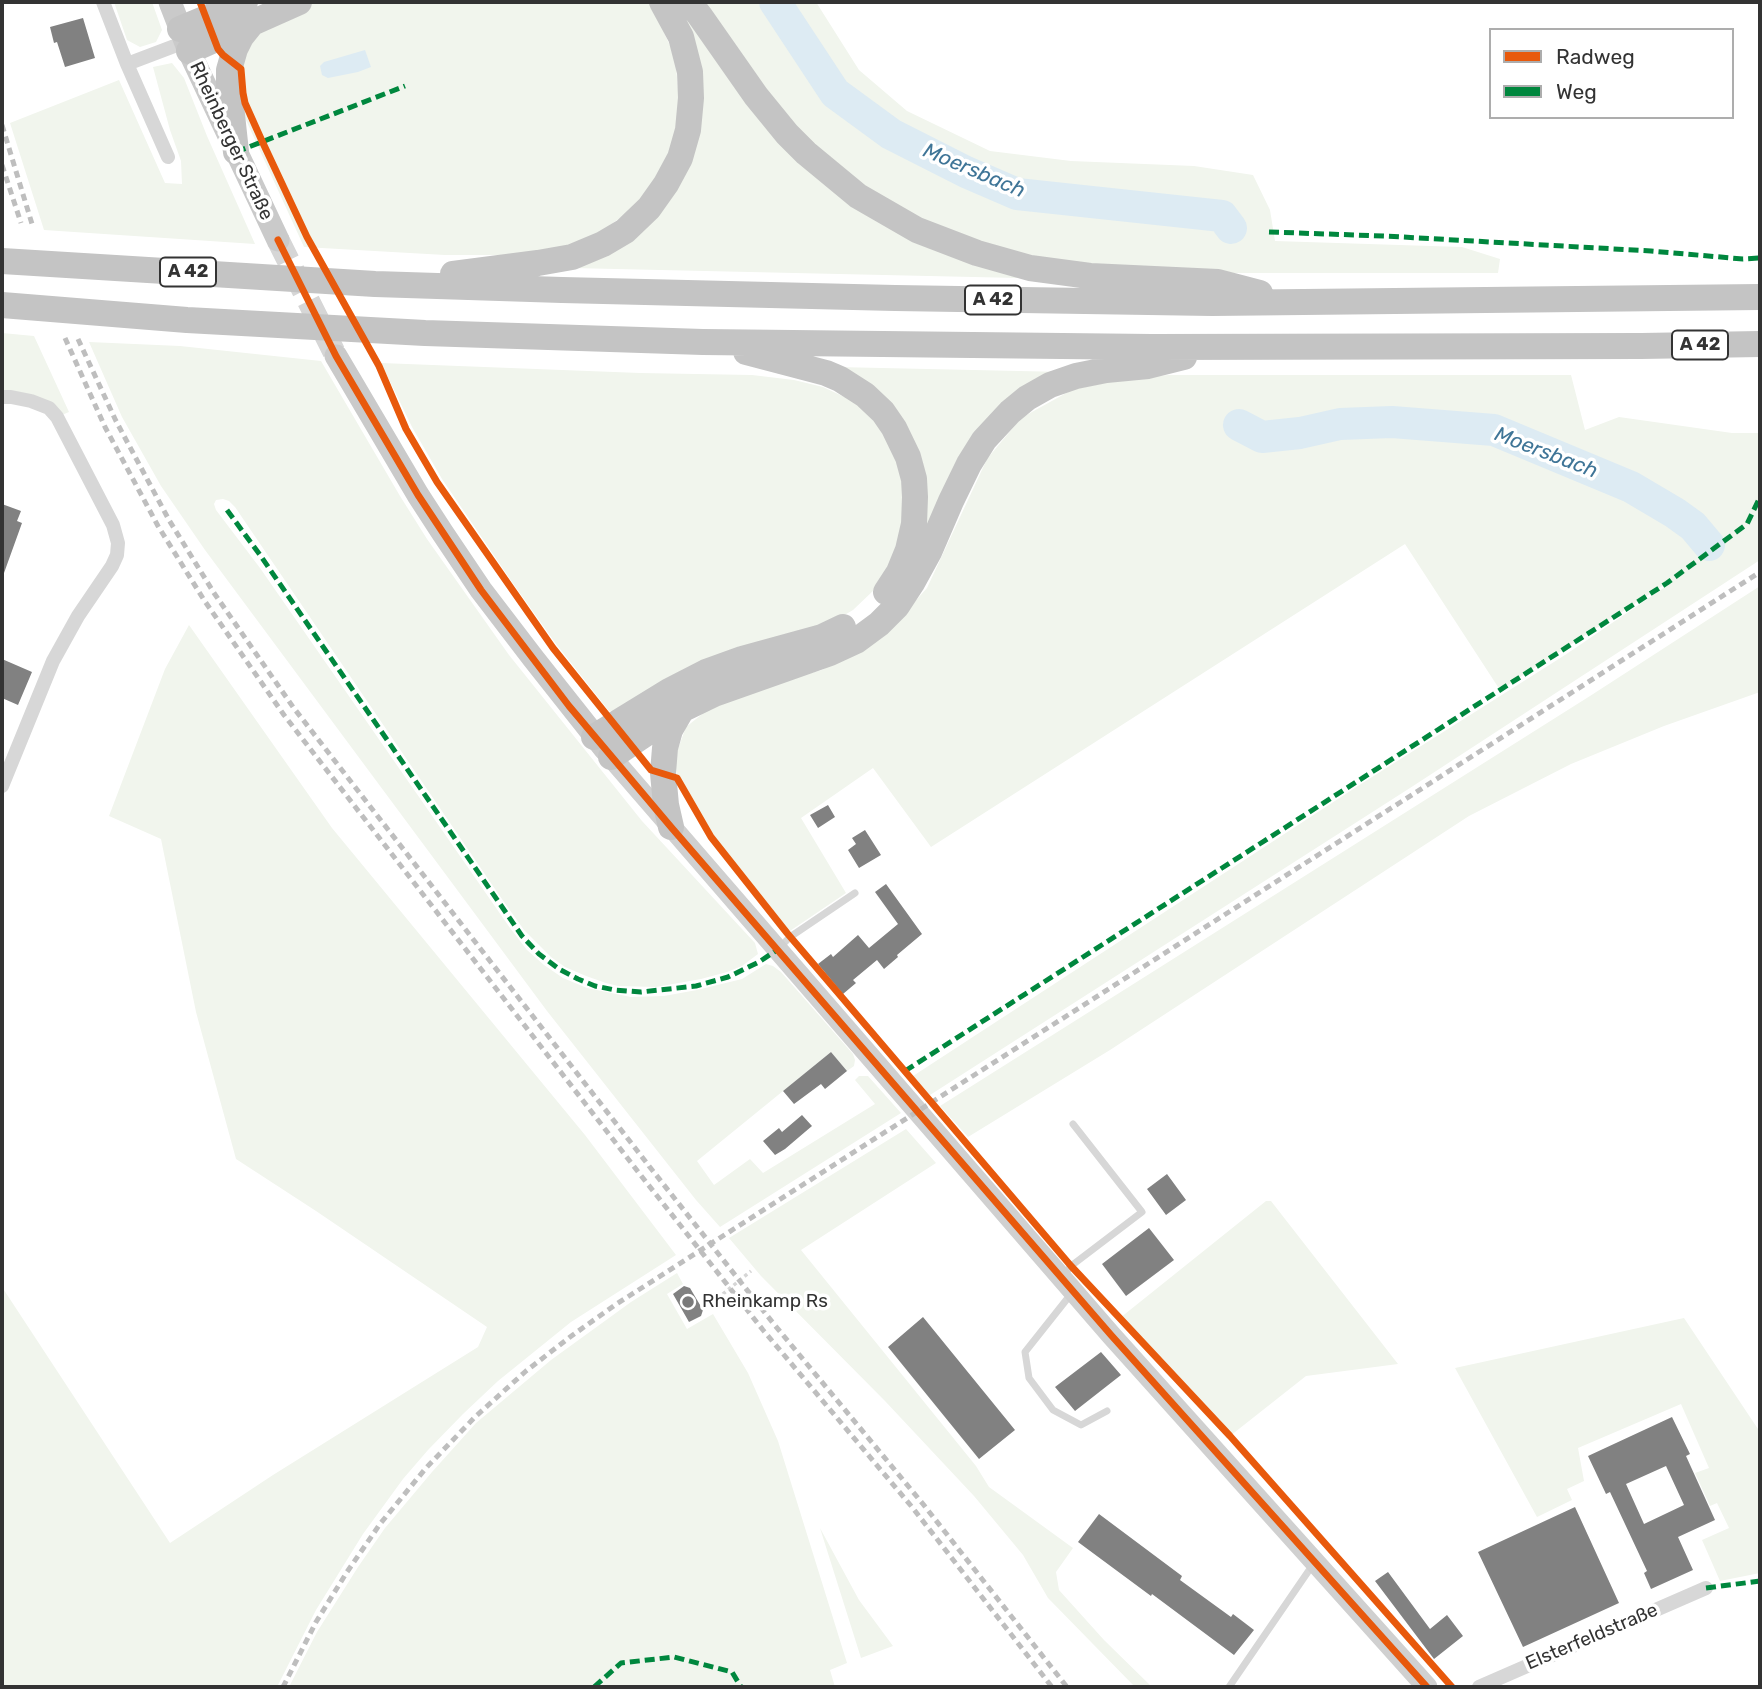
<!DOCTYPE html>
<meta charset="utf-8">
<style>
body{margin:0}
#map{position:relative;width:1762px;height:1689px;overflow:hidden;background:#fff;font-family:Rubik,sans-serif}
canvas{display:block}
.frame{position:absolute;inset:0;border:4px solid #333;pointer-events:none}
.legend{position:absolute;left:1489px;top:28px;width:245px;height:91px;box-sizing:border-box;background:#fff;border:2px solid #adadad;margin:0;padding:9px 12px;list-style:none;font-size:21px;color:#333}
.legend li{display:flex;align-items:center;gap:14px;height:35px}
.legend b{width:35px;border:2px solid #adadad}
</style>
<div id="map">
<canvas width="1762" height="1689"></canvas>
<div class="frame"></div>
<ul class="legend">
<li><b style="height:9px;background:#e8590c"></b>Radweg</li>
<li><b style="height:9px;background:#00873e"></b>Weg</li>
</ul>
</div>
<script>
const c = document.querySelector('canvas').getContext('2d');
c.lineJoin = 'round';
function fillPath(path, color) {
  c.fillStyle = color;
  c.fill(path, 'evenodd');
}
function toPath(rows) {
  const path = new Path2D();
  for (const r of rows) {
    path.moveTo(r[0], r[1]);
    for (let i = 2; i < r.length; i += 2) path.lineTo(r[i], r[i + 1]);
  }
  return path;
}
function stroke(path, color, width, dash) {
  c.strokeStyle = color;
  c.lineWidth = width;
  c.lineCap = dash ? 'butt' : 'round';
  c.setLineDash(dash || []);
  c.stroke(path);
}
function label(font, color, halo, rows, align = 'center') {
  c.font = font + ' Rubik,sans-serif';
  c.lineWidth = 7;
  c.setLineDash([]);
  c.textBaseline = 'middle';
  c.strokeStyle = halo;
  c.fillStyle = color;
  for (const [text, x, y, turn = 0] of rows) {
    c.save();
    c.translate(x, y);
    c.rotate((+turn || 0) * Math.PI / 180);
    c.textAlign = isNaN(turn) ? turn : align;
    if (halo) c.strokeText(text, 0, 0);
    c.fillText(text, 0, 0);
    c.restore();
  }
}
fillPath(toPath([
 [114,2,152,2,162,30,156,42,140,47,127,40],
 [317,2,647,2,651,5,675,56,680,110,675,142,646,199,595,236,546,255,445,255,304,247,240,107,241,58,253,37,281,16],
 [676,2,787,150,1018,278,571,268,647,225,696,137],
 [701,2,816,2,859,70,907,111,990,151,1071,161,1194,166,1253,175,1270,210,1275,241,1462,247,1500,259,1498,273,1215,273,1097,269,996,248,934,226,875,195,843,172,771,101],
 [172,63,184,78,207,136,255,244,44,230,10,123,119,80,165,183,182,184,181,161,170,130,153,67],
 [2,333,34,336,69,412,57,417,2,397],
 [89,342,180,346,321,361,400,496,427,539,509,655,642,821,755,943,758,954,742,966,727,972,701,979,656,987,618,986,606,983,586,976,565,967,551,957,524,930,497,892,235,507,229,501,223,499,216,500,214,504,216,510,260,568,510,928,527,950,544,965,563,978,587,988,631,997,664,996,697,990,742,979,766,964,773,966,781,972,853,1054,855,1060,854,1066,847,1071,831,1052,697,1161,714,1185,750,1159,763,1173,875,1104,855,1080,859,1076,868,1076,901,1113,720,1227,696,1200,547,1011,205,550,161,486,122,417],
 [381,363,640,373,752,375,794,380,823,387,851,400,870,414,897,455,905,500,899,548,874,590,853,610,836,620,617,712,609,711,556,644,512,582,442,479,412,427],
 [836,367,1065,372,1015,402,928,539,922,480],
 [1169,375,1571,375,1585,430,1619,417,1732,433,1760,433,1760,560,1410,788,930,1095,913,1076,1361,784,1565,655,1668,585,1667,583,1500,690,1405,544,931,847,873,768,801,818,846,893,787,933,711,837,677,778,675,757,686,727,711,707,800,676,822,670,886,634,927,588,987,459,1021,418,1079,386,1133,378],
 [1760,586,1760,692,1664,726,1571,764,1469,816,1110,1050,968,1137,940,1106,1590,696],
 [189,625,332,828,585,1135,676,1255,571,1322,498,1381,463,1414,428,1450,403,1479,363,1534,316,1610,277,1687,2,1687,2,1287,170,1543,273,1475,478,1347,487,1327,316,1211,236,1159,196,1012,161,839,109,816,165,669],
 [906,1129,936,1163,801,1250,976,1466,989,1487,1073,1548,1056,1572,1059,1590,1104,1640,1152,1687,1135,1687,1048,1598,1023,1555,974,1496,885,1401,761,1276,729,1238],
 [1266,1201,1271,1201,1398,1364,1306,1376,1230,1436,1120,1318],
 [677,1273,683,1284,667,1294,687,1329,713,1314,748,1373,778,1441,847,1663,830,1670,835,1687,289,1687,317,1632,358,1567,385,1528,432,1472,476,1423,551,1360,631,1302],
 [1684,1318,1760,1432,1760,1573,1720,1581,1702,1540,1729,1528,1717,1503,1710,1506,1695,1473,1709,1468,1681,1404,1578,1448,1584,1481,1567,1489,1572,1500,1537,1517,1455,1368],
 [820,1528,859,1600,893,1646,861,1658]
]), '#f1f5ed');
fillPath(toPath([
 [365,50,371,67,358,72,328,78,322,75,320,66,324,62]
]), '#ddebf3');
stroke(toPath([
 [775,2,835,93,891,134,966,172,1017,194,1222,216,1231,228],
 [1239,425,1262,437,1300,433,1340,424,1392,422,1494,430,1631,487,1675,513,1693,526,1709,545]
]), '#ddebf3', 32);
fillPath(toPath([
 [83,18,95,58,65,67,57,42,54,43,50,27],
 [2,504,21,511,17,521,22,523,4,573,2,572],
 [2,659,32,672,18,705,2,698],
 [828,805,835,817,818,828,810,815],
 [865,830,881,855,859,868,848,850,856,844,852,838],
 [886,884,922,934,897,955,898,957,884,969,877,960,853,980,856,983,843,994,818,964,831,954,833,957,858,935,869,948,898,924,875,892],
 [831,1052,847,1071,825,1089,821,1084,794,1104,783,1091],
 [802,1115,812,1126,785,1149,775,1155,763,1141,779,1128,782,1132],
 [1167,1174,1186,1200,1166,1215,1147,1189],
 [1149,1228,1174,1260,1126,1296,1102,1264],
 [684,1286,690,1288,703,1310,701,1316,689,1322,673,1294],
 [923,1317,1015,1430,979,1459,888,1347],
 [1101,1352,1121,1375,1075,1411,1055,1387],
 [1672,1417,1690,1454,1686,1456,1715,1520,1678,1537,1693,1570,1651,1589,1644,1573,1647,1571,1610,1492,1606,1494,1588,1456],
 [1666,1466,1684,1505,1644,1524,1626,1484],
 [1575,1507,1619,1603,1523,1647,1478,1552],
 [1099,1514,1182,1576,1180,1580,1231,1617,1233,1614,1254,1630,1234,1655,1152,1594,1151,1596,1078,1542],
 [1388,1572,1430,1629,1447,1615,1463,1636,1434,1659,1375,1581]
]), '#818181');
stroke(toPath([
 [278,240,336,356]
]), '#d6d6d6', 23, [23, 11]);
stroke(toPath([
 [712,1303,751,1271]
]), '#d6d6d6', 3.5, [3.5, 3.5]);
stroke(toPath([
 [780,947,790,937,855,893],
 [1064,1275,1071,1266,1142,1212,1073,1124],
 [1071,1294,1025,1352,1029,1378,1053,1410,1081,1425,1107,1411],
 [1229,1687,1314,1563]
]), '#d7d7d7', 7);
stroke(toPath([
 [103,2,127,64,185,42],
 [127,64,168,157],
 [2,397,11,397,31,401,49,408,57,417,113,525,118,543,117,555,112,566,78,616,53,661,2,786],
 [1479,1687,1706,1588]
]), '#d7d7d7', 14);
stroke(toPath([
 [611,757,1111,1335,1427,1687]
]), '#d0d0d0', 21);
stroke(toPath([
 [170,2,189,51,278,240],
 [336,356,418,495,442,532,481,590,533,658,605,749]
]), '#cacaca', 23);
stroke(toPath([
 [689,2,700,16,756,96,787,134,806,153,858,196,917,230,977,253,1030,268,1090,276,1218,282,1260,293],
 [180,29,245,2],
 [189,51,299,2],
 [236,152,229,87,229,70,235,49,241,37,253,22],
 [2,261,375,284,562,290,895,298,1212,303,1760,297],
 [453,274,538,263,572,257,603,244,625,231,649,208,666,184,680,158,688,130,691,98,690,72,681,37,662,2],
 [2,305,187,320,425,333,703,342,1152,347,1641,346,1760,344],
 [746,352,826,373,840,379,865,395,883,412,894,428,908,457,914,479,915,497,914,524,908,550,899,572,886,592],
 [594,737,669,691,706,672,742,659,822,637,843,627],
 [611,757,681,710,714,694,830,653,856,641,879,624,897,606,912,583,929,552,951,501,969,464,984,440,1010,412,1027,398,1050,385,1076,376,1106,370,1148,366,1184,357],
 [671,827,666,805,663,773,665,748,670,730,681,711]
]), '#c4c4c4', 26);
stroke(toPath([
 [2,125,32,224],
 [2,165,21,223],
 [65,338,105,427,158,526,204,600,284,715,639,1173,763,1330,912,1507,1052,1687],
 [78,339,116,421,169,520,214,593,293,707,649,1166,773,1323,923,1504,1067,1687],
 [283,1687,316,1622,347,1572,380,1524,426,1468,475,1417,526,1371,570,1337,615,1305,1760,572]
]), '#bebebe', 5, [7, 5]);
stroke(toPath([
 [236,152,405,86],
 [1269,232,1384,236,1651,251,1743,259,1760,258],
 [227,510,260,555,522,936,539,954,559,969,578,979,595,986,615,990,641,992,696,986,728,977,759,962,777,950],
 [905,1071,1667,583,1747,524,1760,497],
 [1706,1588,1760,1581],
 [594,1687,621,1663,674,1657,732,1672,741,1687]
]), '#00873e', 5, [10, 5]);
stroke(toPath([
 [200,2,218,49,223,55,241,69,243,93,245,103,262,141,307,237,379,366,406,429,437,482,553,648,651,770,677,778,711,837,787,933,1071,1266,1230,1436,1452,1687],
 [278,240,336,356,418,495,481,590,569,706,671,827,1111,1335,1427,1687]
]), '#e8590c', 7);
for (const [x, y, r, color] of [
 [688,1302,7,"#7a7a7a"]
]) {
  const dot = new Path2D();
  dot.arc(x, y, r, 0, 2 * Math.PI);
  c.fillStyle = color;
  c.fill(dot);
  stroke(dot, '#fff', 2.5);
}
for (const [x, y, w] of [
 [188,272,56],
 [993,300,56],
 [1700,345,56]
]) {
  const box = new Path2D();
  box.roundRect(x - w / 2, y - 14.5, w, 29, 5);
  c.fillStyle = '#fff';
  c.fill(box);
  stroke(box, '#333', 2);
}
label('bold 18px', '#333', null, [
 ["A 42",188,272],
 ["A 42",993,300],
 ["A 42",1700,345]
]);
label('19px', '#333', '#fff', [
 ["Rheinberger Straße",231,141,65],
 ["Elsterfeldstraße",1592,1637,-23]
]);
label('19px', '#333', '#fff', [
 ["Rheinkamp Rs",702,1302]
], 'left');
label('italic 21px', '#3f7597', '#fff', [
 ["Moersbach",974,171,23],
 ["Moersbach",1546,453,21]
]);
</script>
